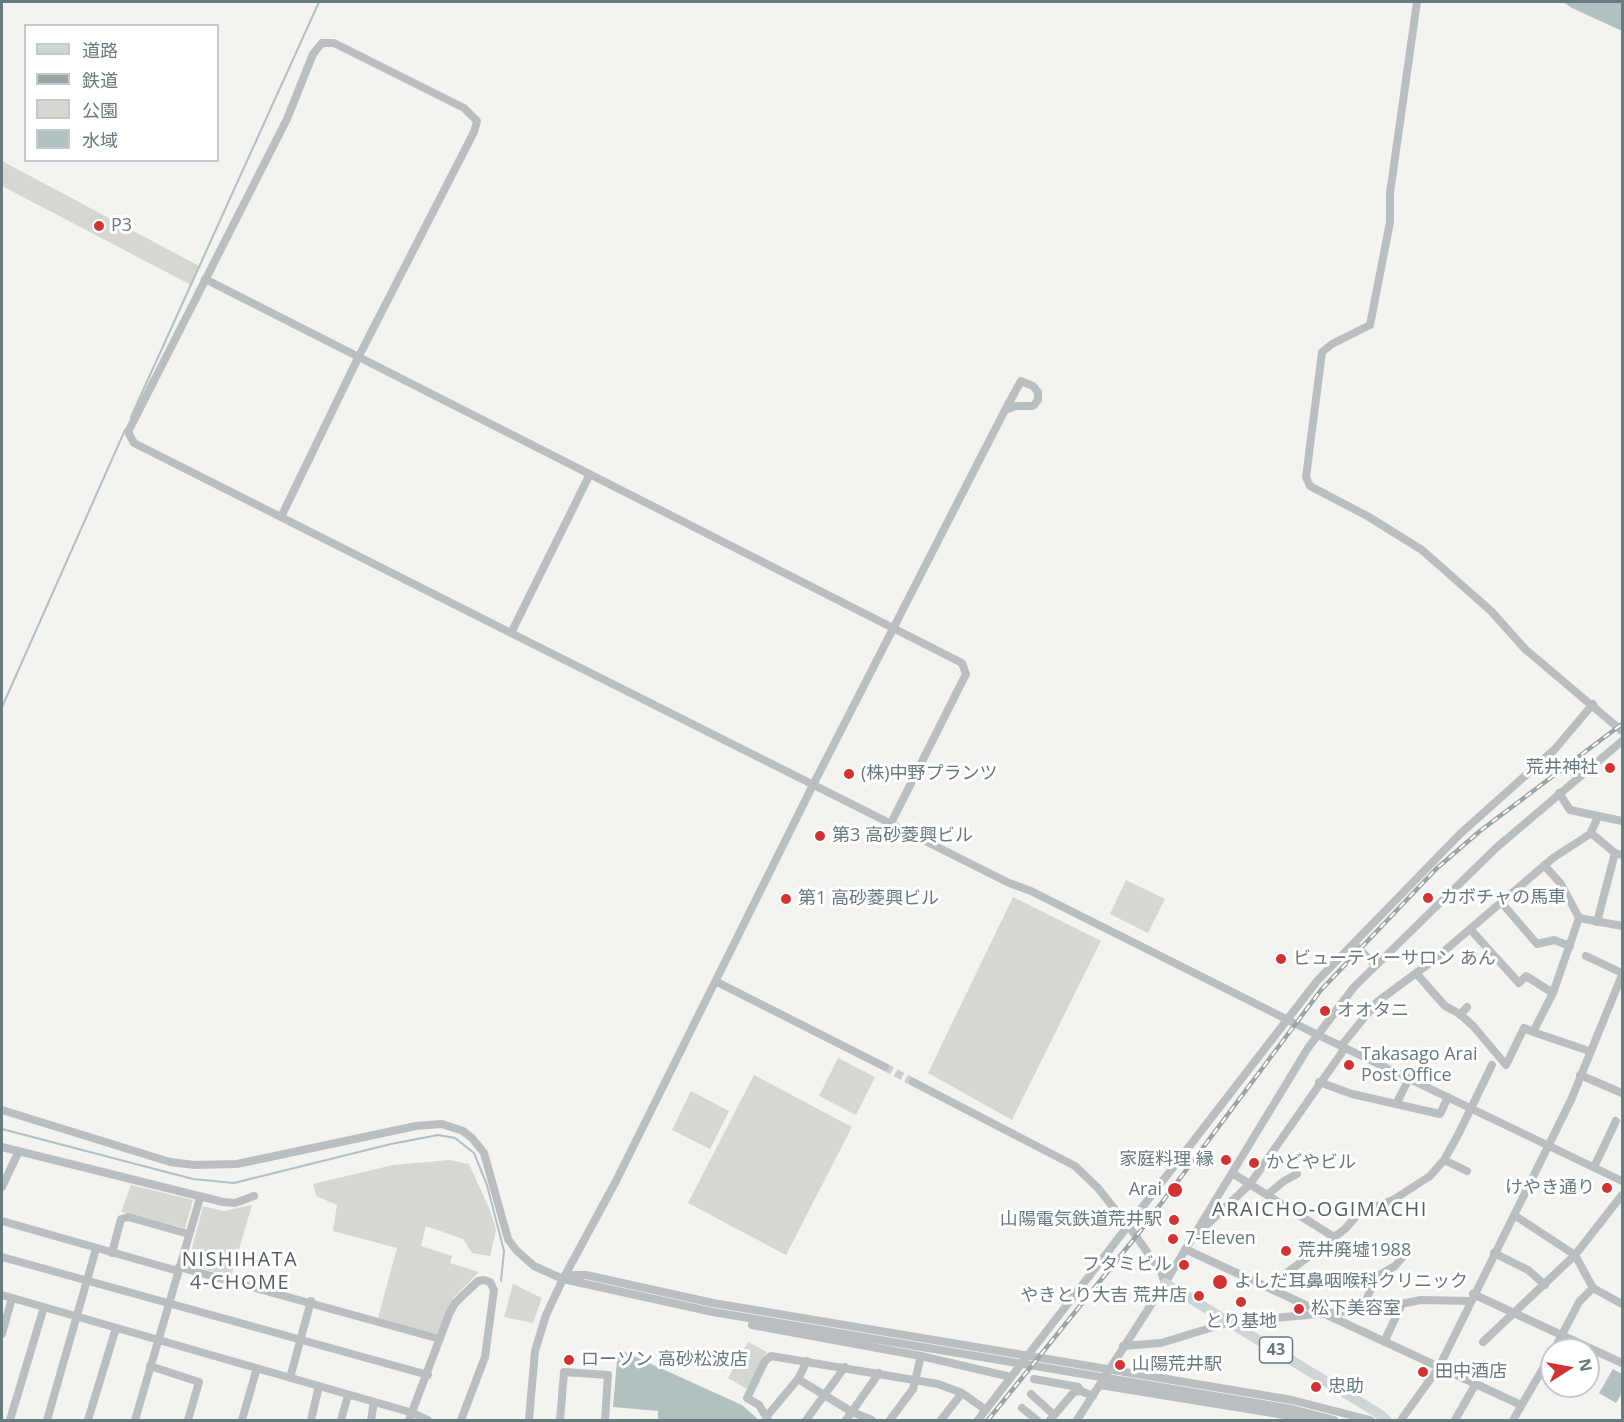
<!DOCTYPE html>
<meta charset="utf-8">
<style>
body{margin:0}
#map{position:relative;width:1624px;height:1422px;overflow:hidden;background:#f4f3f0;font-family:"Open Sans","Noto Sans JP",sans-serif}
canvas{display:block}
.frame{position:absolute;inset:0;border:3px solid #667a7f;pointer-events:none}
.legend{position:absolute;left:24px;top:24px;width:195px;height:138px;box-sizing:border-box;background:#fff;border:2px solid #c2cacc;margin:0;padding:8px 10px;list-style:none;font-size:18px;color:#667a7f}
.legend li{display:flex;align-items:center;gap:12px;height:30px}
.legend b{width:30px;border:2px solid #c2cacc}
.north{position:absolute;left:1540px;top:1338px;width:60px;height:60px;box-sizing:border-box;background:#fff;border:2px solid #c2cacc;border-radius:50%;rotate:79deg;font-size:16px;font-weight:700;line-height:24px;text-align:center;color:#667a7f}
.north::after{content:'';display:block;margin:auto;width:21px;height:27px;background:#d33233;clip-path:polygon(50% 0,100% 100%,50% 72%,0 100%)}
</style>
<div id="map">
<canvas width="1624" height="1422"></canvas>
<div class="frame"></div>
<ul class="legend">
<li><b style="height:8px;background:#ced5d6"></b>道路</li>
<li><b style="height:8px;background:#9ba4a6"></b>鉄道</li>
<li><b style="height:16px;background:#d5d8d0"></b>公園</li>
<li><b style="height:16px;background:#b1c1c2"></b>水域</li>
</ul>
<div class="north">N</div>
</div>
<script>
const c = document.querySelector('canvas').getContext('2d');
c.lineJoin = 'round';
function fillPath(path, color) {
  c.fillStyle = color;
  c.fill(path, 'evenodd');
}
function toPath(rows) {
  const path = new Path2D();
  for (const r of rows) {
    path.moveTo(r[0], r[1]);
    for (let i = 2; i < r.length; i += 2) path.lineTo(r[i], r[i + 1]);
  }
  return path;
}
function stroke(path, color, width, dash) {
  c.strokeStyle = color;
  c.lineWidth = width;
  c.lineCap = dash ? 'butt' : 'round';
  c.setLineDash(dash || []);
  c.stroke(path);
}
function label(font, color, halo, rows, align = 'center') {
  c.font = font + ' "Open Sans","Noto Sans JP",sans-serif';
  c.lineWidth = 6;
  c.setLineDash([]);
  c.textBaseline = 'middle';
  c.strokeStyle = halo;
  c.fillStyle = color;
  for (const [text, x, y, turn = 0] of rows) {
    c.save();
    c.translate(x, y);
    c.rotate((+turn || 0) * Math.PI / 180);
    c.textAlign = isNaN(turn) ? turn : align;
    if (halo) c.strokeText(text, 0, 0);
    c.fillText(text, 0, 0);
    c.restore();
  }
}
fillPath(toPath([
 [2,161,199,266,191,285,2,186],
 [1126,880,1165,899,1148,933,1110,914],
 [1013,897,1101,941,1012,1120,928,1073],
 [838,1058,875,1077,856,1115,819,1096],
 [754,1075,852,1127,786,1255,688,1203],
 [691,1091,729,1111,710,1149,672,1130],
 [450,1160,469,1164,490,1210,496,1230,490,1256,472,1253,463,1239,426,1226,421,1246,452,1256,450,1263,479,1272,453,1298,437,1334,378,1318,397,1248,333,1231,337,1205,316,1196,313,1184,393,1165],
 [131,1185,193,1200,185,1228,121,1212],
 [252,1205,231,1277,188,1264,203,1206,224,1211],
 [513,1284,542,1298,533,1323,504,1317],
 [748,1342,767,1352,747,1389,728,1378]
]), '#d5d8d0');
fillPath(toPath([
 [1563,2,1622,2,1622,31,1572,8],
 [618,1349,742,1405,759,1420,658,1420,658,1411,613,1407],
 [1613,1369,1622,1374,1622,1393,1616,1403,1599,1393]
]), '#b1c1c2');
stroke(toPath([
 [131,417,319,2],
 [2,707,125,430],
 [2,1129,193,1179,234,1183,391,1144,438,1135,455,1138,474,1153,487,1185,504,1251,501,1281]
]), '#b1c1c2', 2);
stroke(toPath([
 [885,1067,913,1082]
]), '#c9cfce', 8, [8, 4]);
stroke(toPath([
 [1417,2,1390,193,1390,222,1370,325,1332,344,1322,352,1306,477,1310,486,1369,517,1422,550,1491,611,1525,649,1622,731],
 [205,279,962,663,966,674,891,823],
 [281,517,358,358,474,132,477,121,464,108,334,43,322,43,313,54,287,119,128,432,134,443,511,633,1009,883,1031,891,1318,1035,1622,1181],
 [511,633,590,474],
 [1559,793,1570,810,1622,821],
 [1591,833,1615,853,1622,855],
 [1501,902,1537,944,1554,940,1570,946],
 [1579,918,1622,926],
 [1597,922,1615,853],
 [1470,929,1519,983,1526,976,1553,993],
 [1355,945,1375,965],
 [1586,956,1622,973],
 [1416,973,1445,1006,1460,1014,1474,1027,1506,1065,1524,1028,1533,1032,1553,993,1579,918,1561,884,1544,865],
 [717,982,885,1067],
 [1460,1015,1467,1007],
 [1533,1032,1589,1051],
 [1341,1046,1377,1002,1435,959,1553,858,1590,834,1598,817],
 [1580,1075,1622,1093],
 [913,1082,1075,1166,1098,1188,1136,1236,1161,1272,1165,1283],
 [1319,1082,1352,1094,1440,1114,1448,1097],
 [1396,1104,1409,1079],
 [2,1110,170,1162,195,1165,237,1164,416,1126,442,1124,463,1131,472,1138,484,1153,508,1239,516,1250,534,1266,563,1279,713,1312,1292,1409,1334,1420],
 [2,1147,223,1202,235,1203,254,1196],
 [1444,1160,1467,1171],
 [1594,1167,1616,1121],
 [1232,1173,1334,1237],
 [2,1187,19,1151],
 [1267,1195,1284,1181,1297,1174],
 [1514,1215,1575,1255,1593,1288,1622,1304],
 [2,1221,178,1271],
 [1197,1234,1250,1184,1345,1048],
 [1185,1249,1521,1405],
 [112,1253,121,1219,128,1217,189,1234],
 [1494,1253,1528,1270,1545,1285],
 [2,1257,428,1375],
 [179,1267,440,1339],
 [563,1279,574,1275,586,1275,713,1303,1292,1400,1370,1420],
 [1268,1287,1345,1229,1359,1213,1393,1200,1430,1176,1444,1160,1458,1135,1492,1065],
 [1473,1294,1622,1363],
 [2,1295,413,1413,428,1420],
 [1362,1310,1376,1277,1395,1266,1408,1251],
 [752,1325,921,1356,1011,1377],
 [2,1334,12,1298],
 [1384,1342,1402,1304],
 [1483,1342,1575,1255,1622,1195],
 [1123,1346,1161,1343,1230,1322,1374,1309,1421,1300,1470,1301],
 [1554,1350,1579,1302,1593,1288],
 [150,1366,199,1382,188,1420],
 [290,1378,311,1301],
 [798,1379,852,1412,872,1420],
 [1034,1379,1078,1387,1081,1391,1093,1396],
 [1100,1385,1315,1420],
 [1031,1394,1054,1415],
 [1022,1408,1037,1420],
 [767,1416,798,1379,807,1361],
 [10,1420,44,1307],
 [47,1420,96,1249],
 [88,1420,116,1328],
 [135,1420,200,1198],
 [242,1420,257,1368],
 [311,1420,319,1386],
 [341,1420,348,1395],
 [371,1420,374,1402],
 [409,1420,449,1314,455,1303,478,1281,484,1280,490,1282,494,1290,485,1357,461,1420],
 [529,1420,535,1351,546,1315,563,1279,616,1181,813,785,1005,410,1021,381,1033,386,1038,392,1038,400,1033,406,1016,406,1005,410],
 [560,1420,564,1372,608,1375,605,1420],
 [768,1420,759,1405,747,1398,765,1361,771,1356,938,1384,962,1393,986,1410],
 [806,1420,845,1367],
 [846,1420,879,1373],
 [890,1420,913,1389,921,1356],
 [941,1420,962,1393],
 [978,1420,1317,981,1460,834,1555,749,1593,704],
 [1050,1420,1074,1392,1081,1391],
 [1077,1420,1165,1283,1308,1048,1354,987,1496,848,1622,741],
 [1401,1420,1439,1367,1571,1100,1622,975],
 [1455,1420,1475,1385],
 [1513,1420,1552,1353]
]), '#b9bfc0', 8);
stroke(toPath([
 [1165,1283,1381,1415,1386,1420]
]), '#ced5d6', 10);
const rail = toPath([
 [988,1420,1142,1229,1321,990,1436,869,1480,831,1622,724]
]);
stroke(rail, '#9ba4a6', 4.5);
stroke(rail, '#fff', 2, [7]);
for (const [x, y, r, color] of [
 [99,226,6,"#d33233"],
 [1610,768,6,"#d33233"],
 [849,774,6,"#d33233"],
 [820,836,6,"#d33233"],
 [1428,898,6,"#d33233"],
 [786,899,6,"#d33233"],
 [1281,959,6,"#d33233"],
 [1325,1011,6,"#d33233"],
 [1349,1065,6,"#d33233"],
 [1226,1160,6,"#d33233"],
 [1254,1163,6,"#d33233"],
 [1607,1188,6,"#d33233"],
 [1175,1190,8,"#d33233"],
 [1174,1220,6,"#d33233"],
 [1173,1239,6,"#d33233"],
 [1286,1251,6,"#d33233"],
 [1184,1265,6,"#d33233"],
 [1220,1282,8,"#d33233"],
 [1199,1296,6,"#d33233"],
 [1241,1302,6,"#d33233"],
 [1299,1309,6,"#d33233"],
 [569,1360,6,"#d33233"],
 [1120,1365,6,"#d33233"],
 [1423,1372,6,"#d33233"],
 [1316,1387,6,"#d33233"]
]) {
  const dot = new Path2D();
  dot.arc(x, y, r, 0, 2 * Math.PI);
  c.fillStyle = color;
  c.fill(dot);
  stroke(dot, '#fff', 2);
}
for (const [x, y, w] of [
 [1276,1350,33]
]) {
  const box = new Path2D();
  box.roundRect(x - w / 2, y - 13, w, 26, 4.5);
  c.fillStyle = '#fff';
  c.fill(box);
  stroke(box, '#667a7f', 1.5);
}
label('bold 16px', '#667a7f', null, [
 ["43",1276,1350]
]);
label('18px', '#667a7f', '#fff', [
 ["P3",111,226],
 ["荒井神社",1598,768,"right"],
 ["(株)中野プランツ",861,774],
 ["第3 高砂菱興ビル",832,836],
 ["カボチャの馬車",1440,898],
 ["第1 高砂菱興ビル",798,899],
 ["ビューティーサロン あん",1293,959],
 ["オオタニ",1337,1011],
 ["Takasago Arai",1361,1055],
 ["Post Office",1361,1076],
 ["家庭料理 縁",1214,1160,"right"],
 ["かどやビル",1266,1163],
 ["けやき通り",1595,1188,"right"],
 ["Arai",1162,1190,"right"],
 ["山陽電気鉄道荒井駅",1162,1220,"right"],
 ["7-Eleven",1185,1239],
 ["荒井廃墟1988",1298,1251],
 ["フタミビル",1172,1265,"right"],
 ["よしだ耳鼻咽喉科クリニック",1234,1282],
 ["やきとり大吉 荒井店",1187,1296,"right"],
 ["松下美容室",1311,1309],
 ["とり基地",1241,1322,"center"],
 ["ローソン 高砂松波店",581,1360],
 ["山陽荒井駅",1132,1365],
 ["田中酒店",1435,1372],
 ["忠助",1328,1387]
], 'left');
c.letterSpacing = '1.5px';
label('20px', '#536165', '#fff', [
 ["ARAICHO-OGIMACHI",1320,1210],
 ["NISHIHATA",240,1260],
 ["4-CHOME",240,1283]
]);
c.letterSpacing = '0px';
</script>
